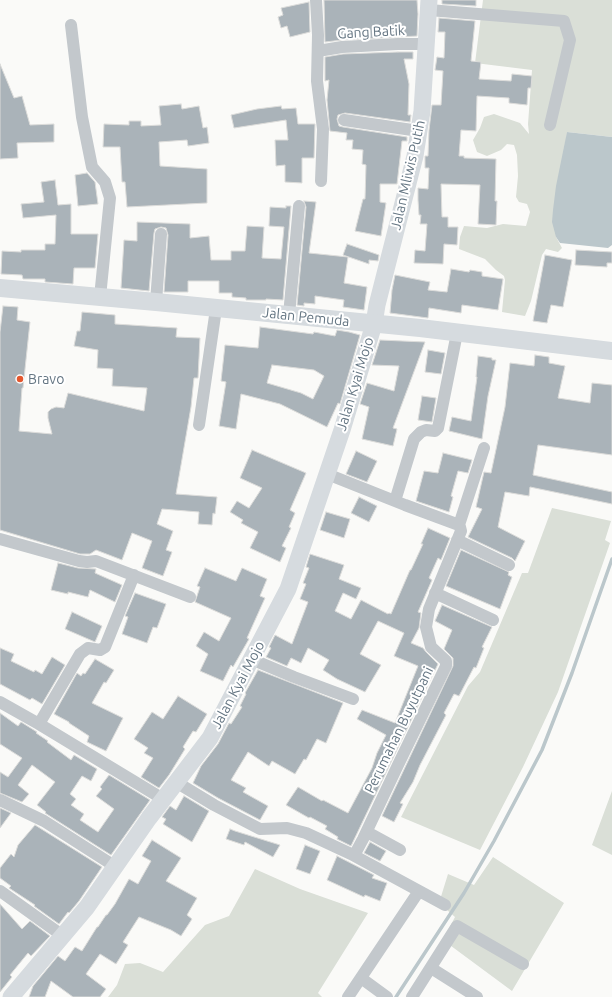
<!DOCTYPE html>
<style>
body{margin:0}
canvas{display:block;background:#fafaf8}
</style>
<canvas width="612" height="997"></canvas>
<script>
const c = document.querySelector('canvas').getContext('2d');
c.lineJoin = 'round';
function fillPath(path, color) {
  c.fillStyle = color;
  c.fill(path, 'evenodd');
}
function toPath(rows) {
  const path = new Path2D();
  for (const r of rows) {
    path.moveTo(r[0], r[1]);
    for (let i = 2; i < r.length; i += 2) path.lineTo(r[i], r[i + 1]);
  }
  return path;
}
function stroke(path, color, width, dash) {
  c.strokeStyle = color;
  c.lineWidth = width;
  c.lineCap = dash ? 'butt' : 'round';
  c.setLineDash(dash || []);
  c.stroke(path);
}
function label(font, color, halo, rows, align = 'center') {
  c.font = font + ' Ubuntu,sans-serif';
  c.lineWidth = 4;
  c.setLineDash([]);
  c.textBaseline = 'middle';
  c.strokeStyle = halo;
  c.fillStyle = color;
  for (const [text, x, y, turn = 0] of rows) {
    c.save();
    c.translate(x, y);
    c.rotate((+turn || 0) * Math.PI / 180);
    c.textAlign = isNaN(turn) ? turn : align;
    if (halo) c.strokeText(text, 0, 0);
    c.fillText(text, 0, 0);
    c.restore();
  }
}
fillPath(toPath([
 [483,0,612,0,612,137,567,132,556,237,562,248,558,252,546,249,542,255,531,301,525,316,502,312,505,280,504,276,496,270,485,259,459,249,460,237,464,226,487,228,503,224,526,226,530,212,527,204,519,202,516,197,518,176,517,155,514,145,507,144,501,150,487,156,477,152,473,140,480,128,484,117,494,114,520,123,529,134,528,124,532,70,475,63],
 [552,508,611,521,605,540,610,543,558,692,523,767,480,850,401,817,468,686,480,672,522,573,528,573],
 [612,791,612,855,592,845],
 [493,857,564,903,512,991,443,940,455,917,439,903,448,874,474,885],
 [255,869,300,889,368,913,318,993,322,997,108,997,117,985,125,964,140,963,163,972,205,925,229,916]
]), '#dadfd7');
fillPath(toPath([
 [567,132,612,137,612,245,608,248,560,243,556,237,552,222,553,210,556,186]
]), '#bbc7cb');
stroke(toPath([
 [396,997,464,893,494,841,542,750,572,673,612,559]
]), '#bbc7cb', 3.5);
const building = toPath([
 [324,0,417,0,418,14,417,36,342,40,325,42,324,0],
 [442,0,476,0,476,6,442,4,442,0],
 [309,2,310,32,290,37,287,26,281,28,278,17,283,15,281,8,309,2],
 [439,18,475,21,471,61,481,62,479,79,511,81,512,74,532,76,531,88,528,88,527,105,509,103,509,98,477,96,476,131,461,130,459,156,464,156,464,158,496,159,495,201,497,201,496,225,478,224,480,185,441,184,442,217,448,217,448,227,458,227,457,245,444,244,443,264,414,263,415,250,425,251,427,224,420,224,421,215,419,215,418,200,418,188,428,189,429,168,425,168,425,156,428,156,429,130,432,105,441,105,443,71,435,70,437,57,444,58,445,32,438,32,439,18],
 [398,52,413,52,413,59,404,59,409,84,408,115,411,115,410,122,345,113,338,115,337,119,339,126,343,127,407,137,407,141,402,141,397,184,380,184,380,202,386,203,381,236,355,231,363,199,365,199,366,165,362,164,363,150,352,149,353,140,346,140,347,133,330,131,327,100,329,80,325,81,325,57,343,54,398,52],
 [0,64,14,98,22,96,30,125,54,124,54,142,17,143,18,158,0,159,0,64],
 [181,104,182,109,199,106,203,128,207,127,209,143,188,146,187,140,159,142,160,166,207,169,207,203,127,207,125,182,122,182,120,147,103,147,104,124,129,125,129,121,141,121,141,126,161,125,159,106,181,104],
 [281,106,282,109,296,108,298,124,315,124,314,158,302,158,302,183,285,182,285,165,276,166,275,140,288,140,286,120,234,128,231,115,257,109,281,106],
 [87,173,95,182,98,204,78,206,75,175,87,173],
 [55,180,58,205,71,204,71,234,98,234,95,268,74,268,73,284,45,282,45,279,23,279,22,275,1,274,2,251,21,252,21,250,45,250,45,244,55,244,56,215,23,218,21,204,44,202,41,182,55,180],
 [304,201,316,202,309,253,348,257,344,283,367,287,364,310,343,307,344,300,315,296,315,304,304,303,304,306,297,305,306,207,304,201],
 [286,206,291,206,283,300,266,299,266,300,246,300,246,298,232,297,232,293,219,293,219,281,188,281,188,292,164,292,168,235,166,228,161,227,155,229,154,233,149,291,121,288,124,240,137,241,137,222,190,224,190,238,209,236,211,260,231,260,231,251,245,251,247,226,264,227,262,258,281,259,284,227,269,226,270,207,286,208,286,206],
 [347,244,379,255,378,261,369,260,369,264,343,255,347,244],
 [576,250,612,252,612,263,607,263,607,267,575,265,576,250],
 [545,255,572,260,563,307,551,305,547,323,533,321,545,255],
 [451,269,469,272,470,270,482,272,482,276,503,279,498,310,462,305,461,313,429,308,428,318,390,313,392,290,395,275,430,282,428,290,447,292,451,269],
 [3,306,18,307,17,320,30,322,23,388,22,388,19,431,52,434,48,418,48,412,51,409,56,407,64,408,68,393,144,411,147,388,112,386,113,369,97,368,98,350,74,346,77,331,80,331,82,312,115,315,115,324,177,328,176,337,200,338,198,378,194,378,191,407,176,494,217,497,215,514,213,513,212,525,198,524,199,512,162,509,157,524,173,531,166,550,172,552,163,576,142,568,152,541,132,533,122,560,96,550,90,554,80,554,0,530,0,332,3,306],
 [260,327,313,334,314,332,335,336,337,330,349,332,360,335,340,404,338,403,327,427,280,404,241,394,236,429,219,426,226,382,221,381,225,345,258,348,260,327],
 [272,365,314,370,324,376,313,399,301,393,267,383,272,365],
 [380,340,425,342,393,428,397,429,393,446,362,439,369,407,360,404,367,383,394,391,399,366,372,365,380,340],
 [428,350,445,353,441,374,425,372,428,350],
 [535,355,549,357,549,363,565,366,558,398,590,403,592,383,612,385,612,455,538,445,533,475,612,492,612,504,530,487,529,496,505,492,498,527,525,541,515,561,512,558,468,537,482,509,476,507,484,472,491,473,505,407,510,363,534,366,535,355],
 [478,356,492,358,492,360,496,360,488,396,482,439,449,431,452,417,471,421,477,377,476,377,478,356],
 [422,396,436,398,432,422,418,420,422,396],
 [252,450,306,473,290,510,295,513,289,527,291,528,282,546,286,548,280,562,250,548,258,532,241,523,243,520,230,512,237,501,249,508,262,488,240,478,252,450],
 [356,451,377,461,367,482,346,474,356,451],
 [443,453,472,460,468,473,458,471,451,496,453,497,449,512,416,501,424,471,438,473,443,453],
 [359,497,377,506,369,522,351,513,359,497],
 [326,512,350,519,344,538,320,530,326,512],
 [428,528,450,538,441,560,438,558,429,578,432,580,418,612,421,613,419,628,411,643,423,648,426,652,438,664,351,846,337,839,338,837,325,829,327,826,310,817,309,818,286,805,298,787,322,801,323,800,348,813,372,768,377,753,386,735,357,719,362,710,395,723,418,666,394,656,404,633,378,621,360,654,381,665,365,692,337,679,323,670,329,660,308,648,301,663,291,658,287,666,266,657,271,648,269,647,275,635,292,644,308,602,300,599,306,584,303,583,309,568,306,567,310,554,344,565,339,579,361,588,356,599,343,593,335,611,351,619,361,600,388,614,389,613,391,614,410,570,411,570,423,544,421,544,428,528],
 [461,550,509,572,508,575,512,577,500,609,446,586,461,550],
 [58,563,78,568,96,569,95,573,122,585,115,602,90,590,88,597,68,592,68,594,51,590,58,563],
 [205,568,236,581,242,568,267,579,260,596,265,598,247,638,249,639,233,667,231,665,223,681,200,671,208,654,196,646,204,632,219,641,231,618,195,602,200,587,197,586,205,568],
 [135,593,166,604,157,628,153,627,147,643,122,634,128,617,125,616,135,593],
 [442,605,492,627,482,647,484,648,476,668,474,667,459,696,454,694,444,713,446,715,420,765,413,782,400,803,403,804,394,822,382,816,453,666,453,658,444,649,452,630,435,621,442,605],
 [72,612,102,626,95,642,65,629,72,612],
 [0,648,14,654,11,661,34,672,35,670,42,674,52,657,65,665,42,704,32,698,30,700,0,684,0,648],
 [95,659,114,670,106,683,104,682,92,703,123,718,106,751,87,742,89,736,69,723,69,722,54,714,77,673,81,676,83,673,85,674,95,659],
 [258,670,343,703,326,743,317,739,306,760,304,759,295,774,272,761,269,766,248,752,231,780,246,788,243,792,268,806,260,820,218,798,193,783,201,766,218,744,229,723,231,724,242,707,240,706,246,694,245,693,258,670],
 [178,696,207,714,196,732,193,731,183,747,185,749,169,775,159,788,141,777,153,758,144,753,148,748,134,739,152,712,163,719,178,696],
 [0,713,18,726,21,722,37,732,36,733,48,741,47,742,71,760,74,755,97,769,91,781,82,776,70,794,76,799,71,805,84,814,80,820,98,832,114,809,96,796,102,789,100,787,109,775,150,800,111,855,45,813,46,812,37,805,55,782,32,765,18,785,29,794,22,802,0,793,0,772,8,777,22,758,0,744,0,713],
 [184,796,209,811,192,842,163,824,166,819,162,817,170,806,176,810,184,796],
 [0,808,11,813,0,828,0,808],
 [35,825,102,867,79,901,69,913,68,912,59,924,34,906,35,905,9,888,11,886,0,878,0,868,11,854,14,857,18,845,35,825],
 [230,829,235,831,280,845,273,857,245,842,244,845,226,839,230,829],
 [152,840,181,858,166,881,197,898,187,915,192,919,181,936,171,930,139,917,123,942,128,945,116,964,100,954,86,974,106,989,100,997,73,997,51,981,45,997,29,997,33,986,58,956,65,961,75,947,82,951,97,927,98,927,106,915,107,915,115,904,129,879,138,884,151,861,142,856,152,840],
 [370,842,386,851,380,861,364,853,370,842],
 [305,845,320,851,310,874,296,869,305,845],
 [337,856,374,875,372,878,387,883,380,901,365,895,364,897,327,880,337,856],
 [0,904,22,929,30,921,50,936,31,956,28,953,10,975,12,977,0,992,0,904]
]);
fillPath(building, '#aab3b9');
stroke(building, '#dcdcda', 1);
stroke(toPath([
 [316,0,318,35,317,81,323,129,321,181],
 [429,10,564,21,570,40,550,125],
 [71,25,82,117,92,167,105,182,110,198,100,297],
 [318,51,342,47,398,44,427,44],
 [344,120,419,131],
 [156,302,161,234],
 [289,315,299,206],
 [199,425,216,309],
 [395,501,414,439,421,432,426,430,435,431,438,428,457,333],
 [459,525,484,448],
 [0,539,79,561,87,562,96,561,190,597],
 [457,540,509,565],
 [435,593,493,620],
 [251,659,294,677,353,699],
 [0,702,39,724,163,799],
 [39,724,80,654,88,648,100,650,105,647,134,575],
 [176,782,214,805,260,829,287,828,306,833,351,854,356,852,363,839,398,765,446,666,446,661,431,647,426,627,429,609,461,531,460,527,459,525,405,505,327,474],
 [0,800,44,821,116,867],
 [367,832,400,850],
 [351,854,445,905],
 [0,891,63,936],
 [431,968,477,997],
 [361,978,387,997],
 [348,997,419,891],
 [412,997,457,926,523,964]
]), '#c3c8cc', 12);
stroke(toPath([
 [11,997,87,907,149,818,210,738,288,589,342,430,374,324,377,305,415,156,422,111,429,0]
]), '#d6dbdf', 17);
stroke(toPath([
 [0,288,156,302,420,328,612,351]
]), '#d6dbdf', 18);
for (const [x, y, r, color] of [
 [20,379,4,"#e4572e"]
]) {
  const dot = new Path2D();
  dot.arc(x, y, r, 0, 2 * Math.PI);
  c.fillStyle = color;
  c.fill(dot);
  stroke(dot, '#fff', 1.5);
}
label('14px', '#657683', '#fff', [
 ["Gang Batik",371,32,-3],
 ["Jalan Mliwis Putih",408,175,-77],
 ["Jalan Pemuda",306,317,6],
 ["Jalan Kyai Mojo",355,384,-73],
 ["Jalan Kyai Mojo",238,685,-62],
 ["Perumahan Buyutpani",399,730,-64]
]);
label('14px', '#657683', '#fff', [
 ["Bravo",28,379]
], 'left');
</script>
